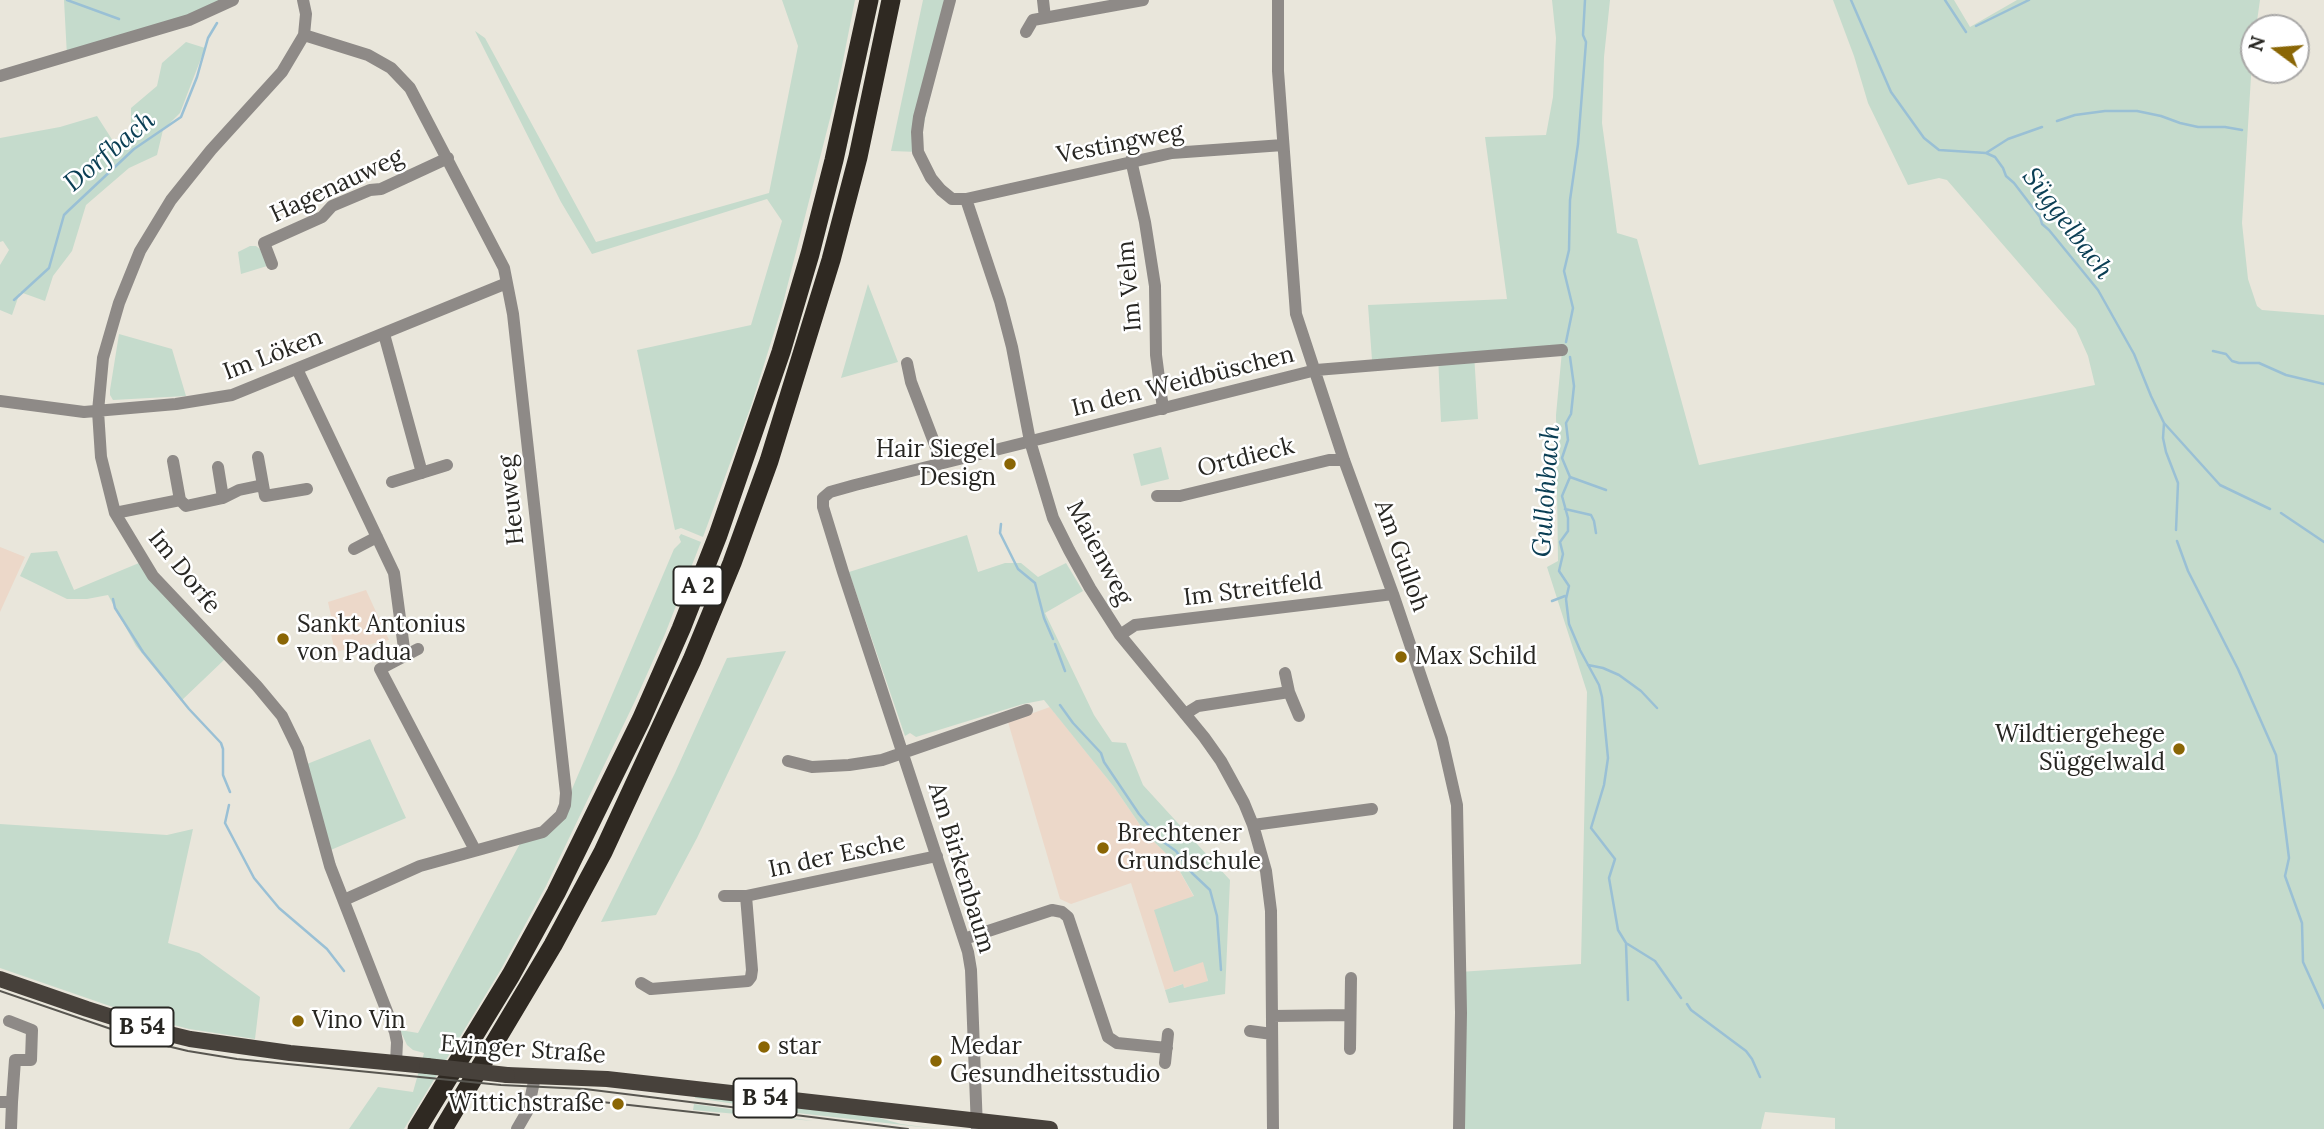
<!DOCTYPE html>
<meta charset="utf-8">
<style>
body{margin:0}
#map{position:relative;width:2324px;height:1129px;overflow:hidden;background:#e9e6db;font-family:Lora,serif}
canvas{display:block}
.north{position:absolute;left:2240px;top:14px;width:70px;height:70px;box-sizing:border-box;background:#fff;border:2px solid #a9a8a7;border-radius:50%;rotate:286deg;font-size:19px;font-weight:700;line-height:28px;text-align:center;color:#272622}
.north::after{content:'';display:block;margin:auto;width:24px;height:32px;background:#8a6605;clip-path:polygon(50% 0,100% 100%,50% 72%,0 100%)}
</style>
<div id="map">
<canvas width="2324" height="1129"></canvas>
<div class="north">N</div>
</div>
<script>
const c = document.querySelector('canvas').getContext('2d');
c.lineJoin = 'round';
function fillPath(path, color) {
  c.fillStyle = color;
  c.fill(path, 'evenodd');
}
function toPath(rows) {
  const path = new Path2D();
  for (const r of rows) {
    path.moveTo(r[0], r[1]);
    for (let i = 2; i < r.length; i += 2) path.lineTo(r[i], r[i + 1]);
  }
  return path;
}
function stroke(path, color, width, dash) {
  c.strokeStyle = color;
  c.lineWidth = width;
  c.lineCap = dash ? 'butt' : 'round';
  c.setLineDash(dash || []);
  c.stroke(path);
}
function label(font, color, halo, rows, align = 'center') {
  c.font = font + ' Lora,serif';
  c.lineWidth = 5;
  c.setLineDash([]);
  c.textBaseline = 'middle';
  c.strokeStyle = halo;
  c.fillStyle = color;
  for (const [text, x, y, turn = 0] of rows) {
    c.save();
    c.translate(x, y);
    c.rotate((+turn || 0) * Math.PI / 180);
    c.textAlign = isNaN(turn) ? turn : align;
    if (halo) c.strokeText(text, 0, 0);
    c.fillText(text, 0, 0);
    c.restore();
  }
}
fillPath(toPath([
 [0,547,25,557,0,612],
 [366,590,389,640,335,652,331,634,326,635,324,628,333,625,328,602],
 [1050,707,1114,787,1147,835,1174,861,1194,897,1208,982,1184,988,1182,984,1165,990,1131,883,1071,904,1060,899,1008,722]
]), '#ecd8c9');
fillPath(toPath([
 [64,0,231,0,67,56],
 [782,0,855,0,837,91,782,307,751,406,703,537,681,528,675,530,637,350,751,325,782,221,767,199,592,254,561,202,475,31,485,38,596,242,769,193,798,46],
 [923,0,950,0,918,152,891,151],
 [1552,0,1610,0,1604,57,1602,123,1617,233,1637,239,1699,465,2095,385,2088,356,2076,329,1947,180,1939,178,1908,185,1868,103,1854,56,1833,0,1954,0,1970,27,2017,0,2260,0,2256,28,2254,28,2242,223,2248,279,2257,306,2262,310,2324,315,2324,1129,1835,1129,1835,1118,1765,1112,1761,1129,1459,1129,1459,972,1581,964,1587,692,1547,567,1558,561,1556,415,1562,351,1474,353,1478,419,1441,422,1438,355,1372,360,1368,305,1507,299,1485,137,1546,135,1553,97,1556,38],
 [186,42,205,48,180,113,163,130,157,155,129,168,86,205,72,251,53,276,45,301,20,292,12,315,0,310,0,265,9,250,3,241,0,242,0,138,60,127,97,116,113,141,131,132,131,108,157,86,162,63],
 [250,246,256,246,260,249,267,266,241,274,238,252],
 [868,284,898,362,841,378],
 [119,334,172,349,186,396,113,400,110,395,110,390],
 [1161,447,1169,479,1141,486,1133,454],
 [681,534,701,542,665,634,635,701,546,886,500,971,404,1129,349,1129,378,1087,413,1092,424,1053,413,1050,407,1045,400,1030,418,1033,523,838,561,815,674,549,681,542,679,537],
 [967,535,978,572,1005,563,1021,563,1038,577,1066,563,1083,591,1045,613,1094,715,1112,742,1126,743,1143,785,1230,880,1225,994,1169,1003,1165,990,1183,984,1184,988,1208,981,1203,962,1174,972,1154,910,1194,896,1174,861,1147,835,1114,787,1044,700,1023,704,916,737,910,733,905,736,849,572],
 [57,551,74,590,139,563,225,659,181,701,136,646,108,595,87,599,67,599,20,576,31,553],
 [786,651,697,838,656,915,601,922,675,773,727,658],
 [370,739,406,818,326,852,302,766],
 [0,824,167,835,193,829,168,943,199,953,260,997,255,1039,189,1029,136,1015,0,968],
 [695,1096,876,1117,901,1124,938,1129,789,1112,695,1098],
 [694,1104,813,1121,693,1110]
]), '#c5dbcc');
stroke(toPath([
 [67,0,119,19],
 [1851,0,1891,92,1924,138,1939,150,1986,153,1995,157,2003,168,2006,176,2014,183,2040,217,2042,224,2049,230,2098,290,2134,354,2151,396,2164,423,2220,485,2270,509],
 [1945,0,1966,32],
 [1976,26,2029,0],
 [2057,121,2075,115,2105,111,2137,111,2161,116,2180,123,2198,127,2225,127,2242,130],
 [1986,153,2008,139,2042,127],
 [14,300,49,268,64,215,68,211,134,149,181,117,197,77,208,38,217,23],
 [1566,342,1573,308,1564,271,1569,250,1570,200,1578,144,1586,42,1583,35,1585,0],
 [2213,351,2226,354,2232,361,2239,363,2259,363,2286,375,2324,384],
 [1570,357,1574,386,1571,414,1566,423,1568,440,1562,458,1570,477,1562,496,1568,518,1568,531,1560,542,1563,554,1559,571,1569,586,1566,599,1569,624,1580,650,1599,685,1602,697,1608,758,1604,785,1591,828,1615,859,1609,878,1618,930,1626,943,1655,961,1681,998],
 [2164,423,2163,438,2166,452,2178,483,2176,530],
 [1570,477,1606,490],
 [1565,509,1591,515,1594,521,1596,533],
 [2281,513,2324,542],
 [1001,524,1000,533,1018,569,1035,583,1044,618,1053,639],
 [2177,541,2188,571,2238,669,2276,755,2289,858,2285,876,2302,923,2303,962,2324,1008],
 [113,599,115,608,143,652,189,709,221,743,223,749,223,775,230,792],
 [1552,601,1565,596],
 [1055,644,1065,671],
 [1588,665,1603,668,1619,675,1641,691,1657,708],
 [1060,705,1073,723,1101,753,1104,762,1139,814,1162,841,1176,851,1192,873,1210,890,1217,916,1221,970],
 [229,805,225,823,254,878,279,908,327,949,344,971],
 [1626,944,1628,1000],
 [1687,1004,1691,1010,1746,1051,1752,1059,1760,1077]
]), '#9ac0d5', 2.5);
stroke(toPath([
 [303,0,306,14,304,35,282,72,211,150,171,200,140,251,119,303,103,358,98,411,101,457,115,513,153,576,257,686,282,716,298,749,330,866,395,1032,397,1042,396,1063],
 [950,0,919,117,917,132,918,152,931,178,941,190,952,199,966,199,1000,301,1012,347,1030,441,1053,518,1069,550,1090,588,1120,635,1204,737,1221,761,1244,803,1253,825,1266,871,1271,911,1273,1129],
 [1043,0,1045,18],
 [1278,0,1278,71,1296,314,1344,460,1393,594,1442,739,1457,805,1461,1013,1459,1129],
 [1026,32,1033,20,1143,0],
 [304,35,368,55,391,68,410,88,504,268,513,314,566,793,565,805,561,815,543,832,420,866,344,900],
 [0,76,189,20,233,0],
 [1131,160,1145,222,1155,286,1156,355,1163,409],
 [966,199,1172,153,1283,145],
 [272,264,264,243,322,217,332,206,370,190,381,189,448,158],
 [384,334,422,473],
 [907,363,911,382,942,463],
 [297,369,394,573,405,656],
 [0,401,84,412,176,404,232,395,507,283],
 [258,457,263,485],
 [173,461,180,500],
 [218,467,223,498],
 [392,482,447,465],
 [1157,496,1180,496,1329,460,1344,460],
 [115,513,180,500,186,506,223,498,239,490,263,485,265,496,307,489],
 [354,549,377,537],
 [1120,635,1135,625,1393,594],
 [418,649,380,669,475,850],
 [1289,692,1299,716],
 [1185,714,1198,706,1289,692,1285,673],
 [788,761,812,767,849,765,882,760,1027,710],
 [1253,825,1372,809],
 [724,896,746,896,937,856],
 [964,939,1052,910,1062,912,1068,917,1108,1037,1117,1043,1167,1048],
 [641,983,651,989,748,981,751,977,752,970,746,896],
 [1272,1016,1350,1015],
 [9,1021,32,1030,31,1060,15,1060,12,1102],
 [1250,1031,1272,1034],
 [1350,1049,1351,978],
 [1165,1063,1168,1034],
 [0,1102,12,1102,11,1129],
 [517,1129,528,1110,535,1077],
 [977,1129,971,970,968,952,843,572,823,507,823,498,830,492,855,485,1316,370,1562,350]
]), '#8e8a87', 12);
stroke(toPath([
 [0,979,87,1009,153,1030,190,1039,290,1053,427,1066],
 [507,1075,607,1079,1050,1129]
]), '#47413b', 16);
stroke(toPath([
 [417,1129,511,975,556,893,641,720,681,629,718,535,781,352,810,254,834,160,869,0],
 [443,1129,553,945,603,852,692,660,732,563,769,461,831,260,858,157,891,0]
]), '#2f2922', 19);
stroke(toPath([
 [0,991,146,1041,188,1051,237,1059,501,1085,585,1089,908,1129],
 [566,1098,719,1115]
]), '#585650', 2);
stroke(toPath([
 [427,1066,507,1075]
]), '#47413b', 16);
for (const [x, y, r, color] of [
 [1010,464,7,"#8a6605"],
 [283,639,7,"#8a6605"],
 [1401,657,7,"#8a6605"],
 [2179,749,7,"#8a6605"],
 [1103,848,7,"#8a6605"],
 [298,1021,7,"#8a6605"],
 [764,1047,7,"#8a6605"],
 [936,1061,7,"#8a6605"],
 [618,1104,7,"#8a6605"]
]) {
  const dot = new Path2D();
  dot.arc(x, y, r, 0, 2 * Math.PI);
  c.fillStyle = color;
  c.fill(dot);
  stroke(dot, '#fff', 2.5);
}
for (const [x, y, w] of [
 [698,586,49],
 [142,1027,63],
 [765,1098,63]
]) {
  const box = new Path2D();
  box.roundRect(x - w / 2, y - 19.5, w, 39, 5);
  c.fillStyle = '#fff';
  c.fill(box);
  stroke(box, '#272622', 2);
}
label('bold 23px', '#272622', null, [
 ["A 2",698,586],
 ["B 54",142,1027],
 ["B 54",765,1098]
]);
label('24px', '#272622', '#fff', [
 ["Vestingweg",1120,144,-11],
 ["Hagenauweg",337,186,-25],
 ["Im Velm",1130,286,-95],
 ["Im Löken",273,355,-21],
 ["In den Weidbüschen",1183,382,-14],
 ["Ortdieck",1246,458,-14],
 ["Heuweg",512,500,-96],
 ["Maienweg",1099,553,62],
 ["Am Gulloh",1401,556,70],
 ["Im Dorfe",184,572,51],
 ["Im Streitfeld",1253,590,-7],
 ["In der Esche",837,856,-12],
 ["Am Birkenbaum",961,868,73],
 ["Evinger Straße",523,1050,4]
]);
label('24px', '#272622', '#fff', [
 ["Hair Siegel",996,450,"right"],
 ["Design",996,478,"right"],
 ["Sankt Antonius",297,625],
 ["von Padua",297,653],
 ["Max Schild",1415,657],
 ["Wildtiergehege",2165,735,"right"],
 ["Süggelwald",2165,763,"right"],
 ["Brechtener",1117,834],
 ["Grundschule",1117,862],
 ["Vino Vin",312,1021],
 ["star",778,1047],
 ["Medar",950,1047],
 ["Gesundheitsstudio",950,1075],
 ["Wittichstraße",604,1104,"right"]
], 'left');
label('italic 26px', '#0a3e54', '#fff', [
 ["Dorfbach",110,152,-40],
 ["Süggelbach",2067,224,53],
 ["Gullohbach",1547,491,-86]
]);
</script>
